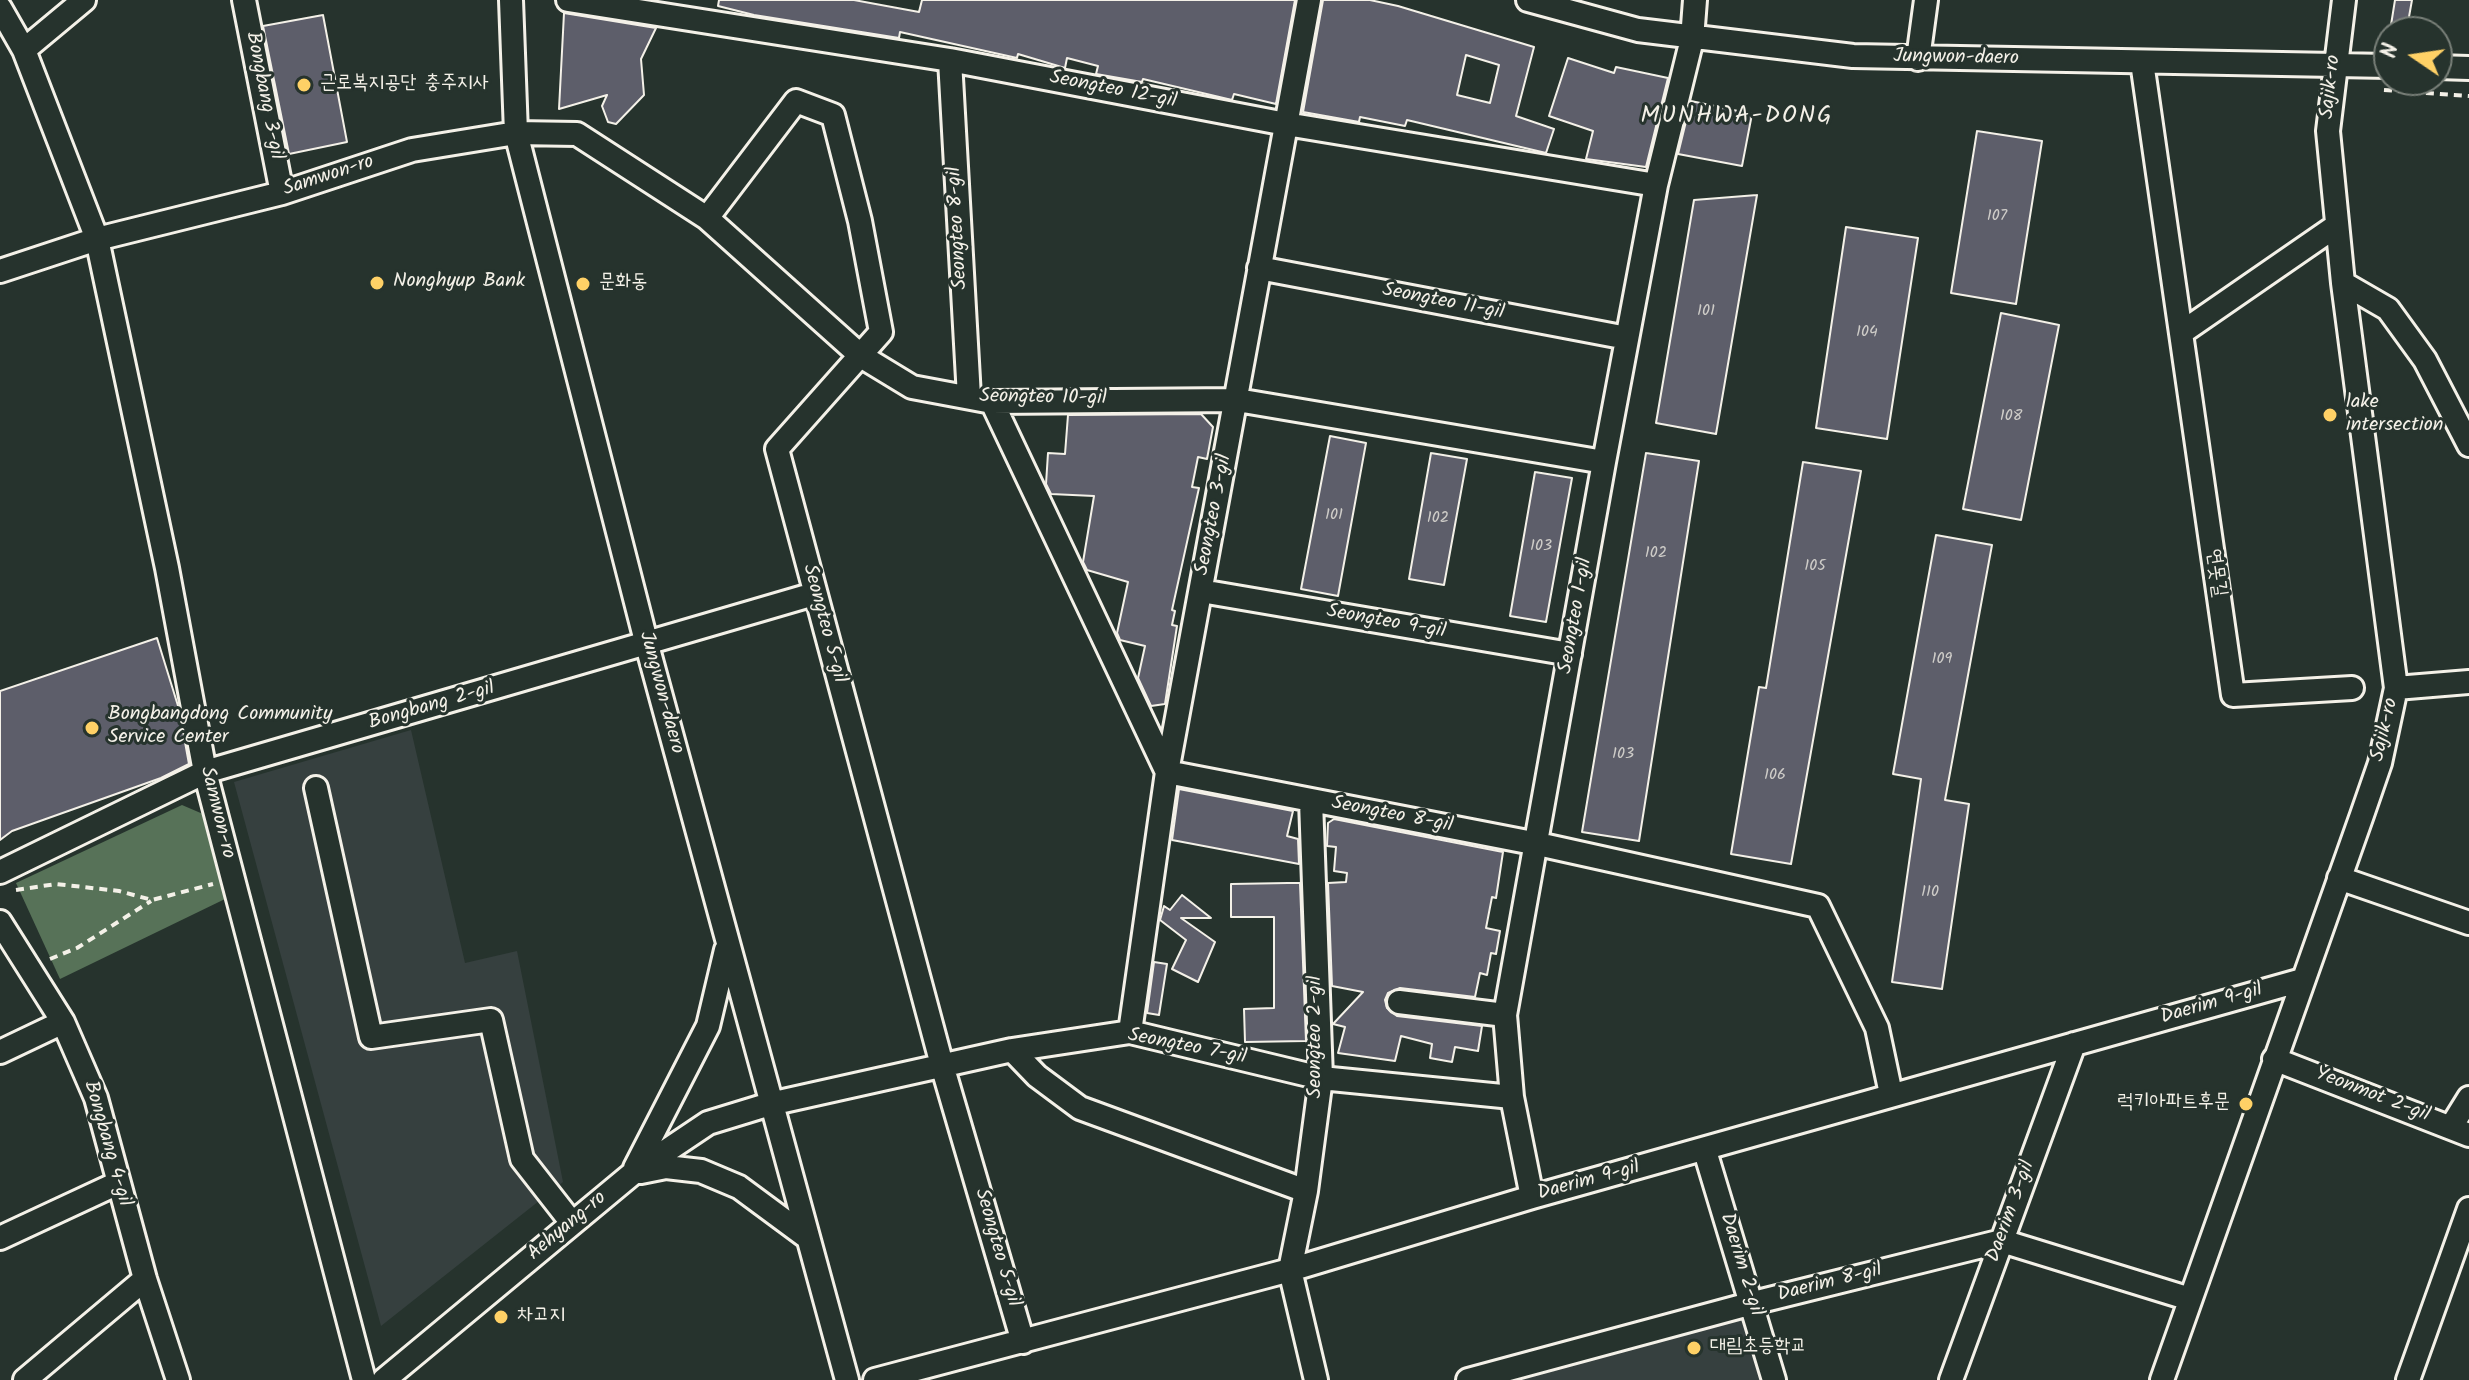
<!DOCTYPE html>
<meta charset="utf-8">
<style>
body{margin:0}
#map{position:relative;width:2469px;height:1380px;overflow:hidden;background:#26332d;font-family:Kalam,sans-serif}
canvas{display:block}
.north{position:absolute;left:2373px;top:16px;width:80px;height:80px;box-sizing:border-box;background:#26332d;border:2px solid #787f78;border-radius:50%;rotate:283deg;font-size:22px;font-weight:700;line-height:32px;text-align:center;color:#f4f1e8}
.north::after{content:'';display:block;margin:auto;width:28px;height:36px;background:#ffd166;clip-path:polygon(50% 0,100% 100%,50% 72%,0 100%)}
</style>
<div id="map">
<canvas width="2469" height="1380"></canvas>
<div class="north">N</div>
</div>
<script>
const c = document.querySelector('canvas').getContext('2d');
c.lineJoin = 'round';
function fillPath(path, color) {
  c.fillStyle = color;
  c.fill(path, 'evenodd');
}
function toPath(rows) {
  const path = new Path2D();
  for (const r of rows) {
    path.moveTo(r[0], r[1]);
    for (let i = 2; i < r.length; i += 2) path.lineTo(r[i], r[i + 1]);
  }
  return path;
}
function stroke(path, color, width, dash) {
  c.strokeStyle = color;
  c.lineWidth = width;
  c.lineCap = dash ? 'butt' : 'round';
  c.setLineDash(dash || []);
  c.stroke(path);
}
function label(font, color, halo, rows, align = 'center') {
  c.font = font + ' Kalam,"Poor Story",sans-serif';
  c.lineWidth = 6;
  c.setLineDash([]);
  c.textBaseline = 'middle';
  c.strokeStyle = halo;
  c.fillStyle = color;
  for (const [text, x, y, turn = 0] of rows) {
    c.save();
    c.translate(x, y);
    c.rotate((+turn || 0) * Math.PI / 180);
    c.textAlign = isNaN(turn) ? turn : align;
    if (halo) c.strokeText(text, 0, 0);
    c.fillText(text, 0, 0);
    c.restore();
  }
}
fillPath(toPath([
 [411,730,465,963,517,951,563,1182,381,1326,234,782],
 [1749,1316,1766,1380,1513,1380]
]), '#36403f');
fillPath(toPath([
 [182,805,203,814,225,899,60,979,16,883]
]), '#577258');
const building = toPath([
 [719,0,854,0,919,12,922,0,1295,0,1276,104,1234,94,1232,100,1143,79,1142,82,1096,74,1098,66,1067,58,1065,68,1018,54,1017,58,900,32,899,38,754,15,718,6,719,0],
 [1323,0,1370,0,1398,6,1534,47,1516,116,1554,129,1546,153,1407,120,1405,126,1360,117,1359,122,1303,112,1323,0],
 [1466,55,1499,65,1490,103,1457,95,1466,55],
 [2395,0,2412,0,2407,28,2391,25,2395,0],
 [564,13,656,28,641,59,644,95,616,124,608,122,602,106,607,95,559,109,564,13],
 [323,15,347,142,289,154,263,26,323,15],
 [1568,58,1614,73,1616,67,1668,78,1646,167,1586,159,1593,131,1549,116,1568,58],
 [1691,101,1752,114,1742,166,1678,154,1691,101],
 [1977,131,2042,141,2016,304,1951,293,1977,131],
 [1757,195,1716,434,1656,423,1694,200,1757,195],
 [1846,227,1918,238,1887,439,1816,428,1846,227],
 [2001,313,2059,325,2021,520,1963,509,2001,313],
 [1068,415,1201,414,1213,427,1207,459,1198,457,1192,487,1199,488,1172,610,1175,611,1172,625,1177,626,1165,704,1151,706,1138,678,1145,646,1120,640,1117,633,1128,582,1087,570,1083,562,1094,496,1051,494,1046,484,1048,453,1065,454,1068,415],
 [1330,436,1366,443,1338,596,1301,589,1330,436],
 [1431,453,1467,459,1444,585,1409,579,1431,453],
 [1646,453,1699,461,1639,841,1582,832,1646,453],
 [1803,462,1861,471,1791,864,1731,854,1759,687,1766,688,1803,462],
 [1535,472,1572,478,1546,622,1510,616,1535,472],
 [1936,535,1992,545,1945,800,1969,804,1942,989,1892,982,1921,779,1893,774,1936,535],
 [157,638,179,709,189,764,161,778,12,831,0,840,0,691,157,638],
 [1179,789,1293,811,1287,836,1298,839,1299,864,1172,840,1179,789],
 [1334,819,1503,852,1496,898,1492,897,1486,928,1500,931,1496,954,1491,953,1487,975,1480,973,1475,997,1400,988,1388,993,1385,1000,1387,1008,1397,1016,1482,1026,1478,1051,1455,1047,1452,1062,1430,1058,1432,1044,1401,1036,1395,1061,1338,1053,1345,1027,1333,1024,1363,992,1332,986,1328,883,1346,882,1347,873,1334,871,1336,847,1327,846,1328,823,1334,819],
 [1288,883,1300,883,1306,1041,1245,1042,1244,1009,1274,1008,1274,917,1231,917,1231,884,1288,883],
 [1182,895,1211,918,1181,918,1215,942,1198,982,1172,969,1186,940,1160,920,1164,906,1170,910,1182,895],
 [1154,962,1167,964,1159,1015,1147,1013,1154,962]
]);
fillPath(building, '#5d5e6a');
stroke(building, '#f4f1e8', 2);
const minor = toPath([
 [244,0,282,193],
 [511,0,516,133,647,645,847,1380],
 [568,0,950,60,1286,124,1656,185],
 [1528,0,1638,30,1853,56,2389,66],
 [0,8,24,50,97,239,167,568,205,772,364,1380],
 [24,50,84,0],
 [1918,59,1926,0],
 [950,60,969,397],
 [2142,62,2233,695,2352,688],
 [2437,67,2469,68],
 [707,218,796,101,833,115,860,221,881,332,777,449,942,1065,1023,1342],
 [1259,268,1627,338],
 [0,271,97,239,282,193,412,150,516,133,577,134,707,218,861,356,912,387,992,402,1237,400,1604,462],
 [2343,283,2388,309,2425,360,2469,445],
 [2181,333,2336,226],
 [992,402,1167,772,1538,844,1818,906,1877,1028,1891,1094],
 [1201,591,1570,654],
 [2396,688,2469,682],
 [316,788,371,1037,491,1020,522,1159,572,1223],
 [1311,801,1321,1078,1306,1191,1290,1270,1316,1380],
 [0,872,205,772,814,594],
 [2339,878,2469,923],
 [0,922,63,1022,96,1098,145,1279,178,1380],
 [1399,1002,1505,1015],
 [1130,1032,1167,772,1309,0],
 [1012,1050,1037,1076,1080,1108,1306,1191],
 [0,1052,63,1022],
 [2274,1059,2469,1135],
 [2451,1127,2469,1098],
 [1705,1151,1774,1380],
 [635,1168,708,1026,726,950],
 [641,1172,666,1167,701,1171,739,1187,808,1238],
 [1532,1197,1512,1097,1505,1015,1604,462,1656,185,1692,39,1695,0],
 [0,1238,118,1183],
 [25,1380,145,1279],
 [384,1380,632,1174,708,1123,770,1104,1012,1050,1130,1032,1321,1078,1512,1097],
 [875,1380,1290,1270,1532,1197,2302,980],
 [1468,1380,1753,1303,2002,1241,2190,1299],
 [1951,1380,2074,1044],
 [2162,1380,2362,815,2380,763,2396,688,2343,283,2328,131,2344,0],
 [2408,1380,2469,1209]
]);
stroke(minor, '#f4f1e8', 28);
stroke(toPath([
 [2384,90,2469,96],
 [16,890,56,884,119,891,152,900,213,884],
 [50,959,77,948,151,901]
]), '#f4f1e8', 4, [8, 6]);
stroke(minor, '#26332d', 22);
for (const [x, y, r, color] of [
 [304,85,8,"#ffd166"],
 [377,283,8,"#ffd166"],
 [583,284,8,"#ffd166"],
 [2330,415,8,"#ffd166"],
 [92,728,8,"#ffd166"],
 [2246,1104,8,"#ffd166"],
 [501,1317,8,"#ffd166"],
 [1694,1348,8,"#ffd166"]
]) {
  const dot = new Path2D();
  dot.arc(x, y, r, 0, 2 * Math.PI);
  c.fillStyle = color;
  c.fill(dot);
  stroke(dot, '#26332d', 3);
}
label('16px', '#ceccc8', null, [
 ["107",1997,217],
 ["101",1706,312],
 ["104",1867,333],
 ["108",2011,417],
 ["101",1334,516],
 ["102",1438,519],
 ["103",1541,547],
 ["102",1656,554],
 ["105",1815,567],
 ["109",1942,660],
 ["103",1623,755],
 ["106",1775,776],
 ["110",1930,893]
]);
label('20px', '#f4f1e8', '#26332d', [
 ["Jungwon-daero",1956,59,1],
 ["Sajik-ro",2332,87,-84],
 ["Seongteo 12-gil",1113,91,11],
 ["Bongbang 3-gil",263,96,79],
 ["Samwon-ro",329,177,-18],
 ["Seongteo 8-gil",959,228,-93],
 ["Seongteo 11-gil",1443,303,11],
 ["Seongteo 10-gil",1043,399,1],
 ["Seongteo 3-gil",1215,515,-79],
 ["연못길",2215,573,82],
 ["Seongteo 1-gil",1577,616,-80],
 ["Seongteo 9-gil",1386,623,10],
 ["Seongteo 5-gil",823,624,75],
 ["Jungwon-daero",660,693,75],
 ["Bongbang 2-gil",432,707,-16],
 ["Sajik-ro",2386,730,-77],
 ["Samwon-ro",216,813,76],
 ["Seongteo 8-gil",1392,816,11],
 ["Daerim 9-gil",2212,1005,-16],
 ["Seongteo 2-gil",1317,1037,-90],
 ["Seongteo 7-gil",1187,1048,11],
 ["Yeonmot 2-gil",2372,1096,21],
 ["Bongbang 4-gil",106,1144,74],
 ["Daerim 9-gil",1589,1182,-15],
 ["Daerim 3-gil",2012,1212,-70],
 ["Aehyang-ro",568,1227,-40],
 ["Seongteo 5-gil",996,1248,74],
 ["Daerim 2-gil",1740,1265,73],
 ["Daerim 8-gil",1830,1284,-14]
]);
label('20px', '#f4f1e8', '#26332d', [
 ["근로복지공단 충주지사",320,85],
 ["Nonghyup Bank",393,283],
 ["문화동",599,284],
 ["lake",2346,404],
 ["intersection",2346,427],
 ["Bongbangdong Community",108,716],
 ["Service Center",108,739],
 ["럭키아파트후문",2230,1104,"right"],
 ["차고지",517,1317],
 ["대림초등학교",1710,1348]
], 'left');
c.letterSpacing = '2px';
label('24px', '#f4f1e8', '#26332d', [
 ["MUNHWA-DONG",1737,118]
]);
c.letterSpacing = '0px';
</script>
